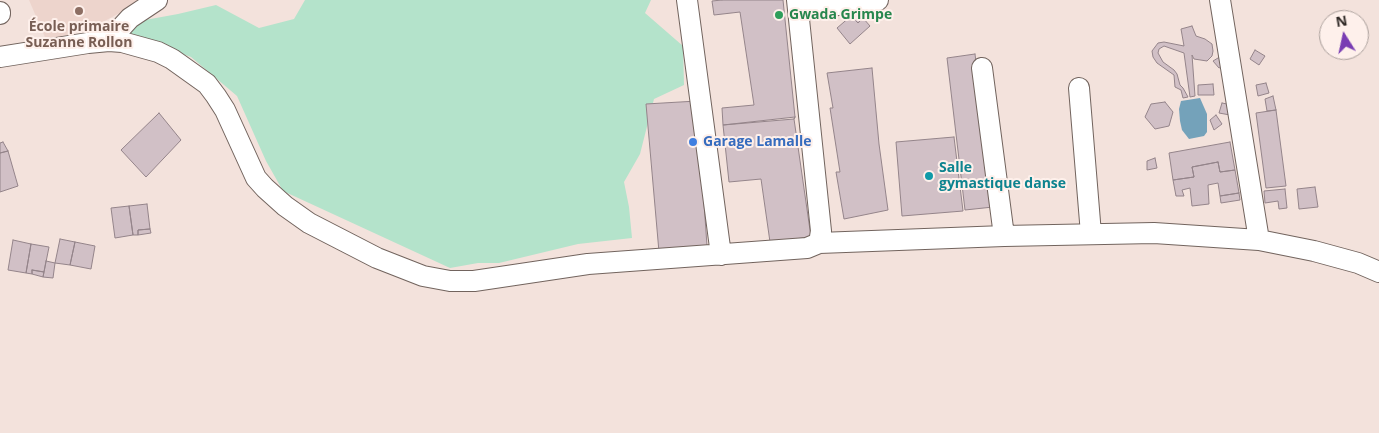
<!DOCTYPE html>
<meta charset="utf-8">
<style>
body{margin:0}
#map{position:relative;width:1379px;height:433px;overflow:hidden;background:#f3e2dc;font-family:"Open Sans",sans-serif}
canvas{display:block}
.north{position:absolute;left:1319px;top:10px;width:50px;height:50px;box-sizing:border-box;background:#fef0eb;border:1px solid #aba09c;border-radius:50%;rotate:350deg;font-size:14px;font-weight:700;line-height:20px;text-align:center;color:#2f2926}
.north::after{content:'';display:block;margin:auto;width:18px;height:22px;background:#793db3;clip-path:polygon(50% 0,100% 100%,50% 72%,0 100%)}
</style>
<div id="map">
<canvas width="1379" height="433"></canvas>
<div class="north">N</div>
</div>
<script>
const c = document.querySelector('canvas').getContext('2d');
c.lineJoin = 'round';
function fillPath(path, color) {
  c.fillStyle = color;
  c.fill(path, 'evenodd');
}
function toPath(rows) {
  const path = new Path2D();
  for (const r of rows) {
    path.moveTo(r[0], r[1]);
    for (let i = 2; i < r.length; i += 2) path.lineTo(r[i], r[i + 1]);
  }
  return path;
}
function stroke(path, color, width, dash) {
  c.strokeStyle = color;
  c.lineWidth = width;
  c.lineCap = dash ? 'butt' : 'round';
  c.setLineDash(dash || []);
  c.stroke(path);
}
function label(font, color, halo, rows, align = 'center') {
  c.font = font + ' "Open Sans",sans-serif';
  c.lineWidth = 4;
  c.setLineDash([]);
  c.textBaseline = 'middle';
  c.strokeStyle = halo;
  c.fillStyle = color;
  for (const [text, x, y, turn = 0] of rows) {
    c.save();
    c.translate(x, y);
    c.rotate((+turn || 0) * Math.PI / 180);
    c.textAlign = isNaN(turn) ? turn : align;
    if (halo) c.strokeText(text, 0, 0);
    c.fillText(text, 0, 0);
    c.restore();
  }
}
fillPath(toPath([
 [29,0,144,0,99,24,47,42]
]), '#edd4cc');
fillPath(toPath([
 [305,0,651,0,645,13,683,46,684,85,654,99,640,154,624,182,629,207,632,238,578,244,499,263,478,263,450,268,283,191,266,161,237,96,191,57,127,34,134,22,178,14,216,5,259,28,294,19]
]), '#b4e3cb');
fillPath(toPath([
 [1200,98,1207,114,1207,132,1204,136,1189,139,1182,130,1180,121,1179,109,1181,101]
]), '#74a2ba');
const building = toPath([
 [722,0,783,0,795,117,794,119,723,125,722,108,754,105,740,12,714,15,712,1,722,0],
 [855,12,863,18,858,23,851,16,855,12],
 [851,16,858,23,863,18,870,26,850,44,837,28,851,16],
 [1192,26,1196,36,1205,39,1212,44,1213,51,1212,56,1207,61,1194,59,1192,55,1195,96,1190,97,1184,53,1164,46,1159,49,1158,53,1163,62,1174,70,1177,74,1180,85,1183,88,1188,97,1183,98,1181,90,1175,87,1174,75,1157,63,1153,57,1152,51,1158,43,1164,42,1184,46,1181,29,1192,26],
 [1255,50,1265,56,1259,65,1250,59,1255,50],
 [975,54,993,207,965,210,947,58,975,54],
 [1223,55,1229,64,1219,68,1213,61,1223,55],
 [872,68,879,144,888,210,844,219,836,172,840,172,830,108,833,108,827,73,872,68],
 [1266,83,1269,93,1258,96,1256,85,1266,83],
 [1213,84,1214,95,1198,95,1198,85,1213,84],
 [1273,96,1276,110,1267,111,1265,99,1273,96],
 [697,101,707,246,659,252,646,104,697,101],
 [1165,102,1173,112,1169,126,1155,129,1145,117,1151,104,1165,102],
 [1222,103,1232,105,1230,115,1219,113,1222,103],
 [1276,110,1286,186,1266,188,1256,113,1276,110],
 [159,113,181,140,146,177,121,150,159,113],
 [1216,115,1222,124,1214,130,1210,120,1216,115],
 [795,117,794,119,811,237,770,242,761,179,729,182,723,125,795,117],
 [954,137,963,211,902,216,896,142,954,137],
 [3,142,8,151,0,153,0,143,3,142],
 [1230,142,1235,170,1220,172,1218,162,1192,167,1194,177,1173,180,1169,153,1230,142],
 [8,151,18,186,0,192,0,153,8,151],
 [1155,158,1157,168,1147,170,1147,161,1155,158],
 [1218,162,1220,172,1235,170,1239,193,1220,196,1218,183,1208,185,1209,204,1192,206,1190,188,1182,190,1184,196,1176,196,1173,180,1194,177,1192,167,1218,162],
 [1315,187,1318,207,1299,209,1297,189,1315,187],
 [1285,189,1287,208,1279,209,1278,201,1265,203,1264,191,1285,189],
 [1239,193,1240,200,1221,203,1220,196,1239,193],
 [147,204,150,229,138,230,138,235,133,235,129,206,147,204],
 [129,206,133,235,115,238,111,208,129,206],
 [150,229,151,233,138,235,138,230,150,229],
 [60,239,75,242,70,265,55,263,60,239],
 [13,240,31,244,26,273,8,270,13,240],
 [75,242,95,246,91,269,70,265,75,242],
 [31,244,49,247,44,272,32,270,32,274,26,273,31,244],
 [46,261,55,263,53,278,43,277,46,261],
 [32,270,44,272,43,277,32,274,32,270]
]);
fillPath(building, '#d1c0c6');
stroke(building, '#94848a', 1);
const minor = toPath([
 [687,0,721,255],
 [797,0,821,231,819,243],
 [798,10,878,0],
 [0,12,0,14],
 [109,41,130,18,157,0],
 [0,57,88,43,109,41,122,42,158,52,172,59,207,84,216,96,225,110,256,178,265,188,285,206,309,223,377,258,423,276,450,281,474,281,588,264,807,248,819,243,1004,236,1154,233,1259,240,1220,0],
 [982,68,1004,236],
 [1079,88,1091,234],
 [1259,240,1314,251,1358,263,1379,272]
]);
stroke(minor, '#72645e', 22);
stroke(minor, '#fff', 20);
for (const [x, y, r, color] of [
 [79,11,5,"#8d6e63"],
 [779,15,5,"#2e9e5b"],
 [693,142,5,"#3f7fe0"],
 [929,176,5,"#0f9aa8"]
]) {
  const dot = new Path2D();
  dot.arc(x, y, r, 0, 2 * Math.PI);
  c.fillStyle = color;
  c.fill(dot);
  stroke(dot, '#fef0eb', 2);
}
label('bold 14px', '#27864d', '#fef0eb', [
 ["Gwada Grimpe",789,15]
], 'left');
label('bold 14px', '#785e54', '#fef0eb', [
 ["École primaire",79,27],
 ["Suzanne Rollon",79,43]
]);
label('bold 14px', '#366cbe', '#fef0eb', [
 ["Garage Lamalle",703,142]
], 'left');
label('bold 14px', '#0d838f', '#fef0eb', [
 ["Salle",939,168],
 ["gymastique danse",939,184]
], 'left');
</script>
